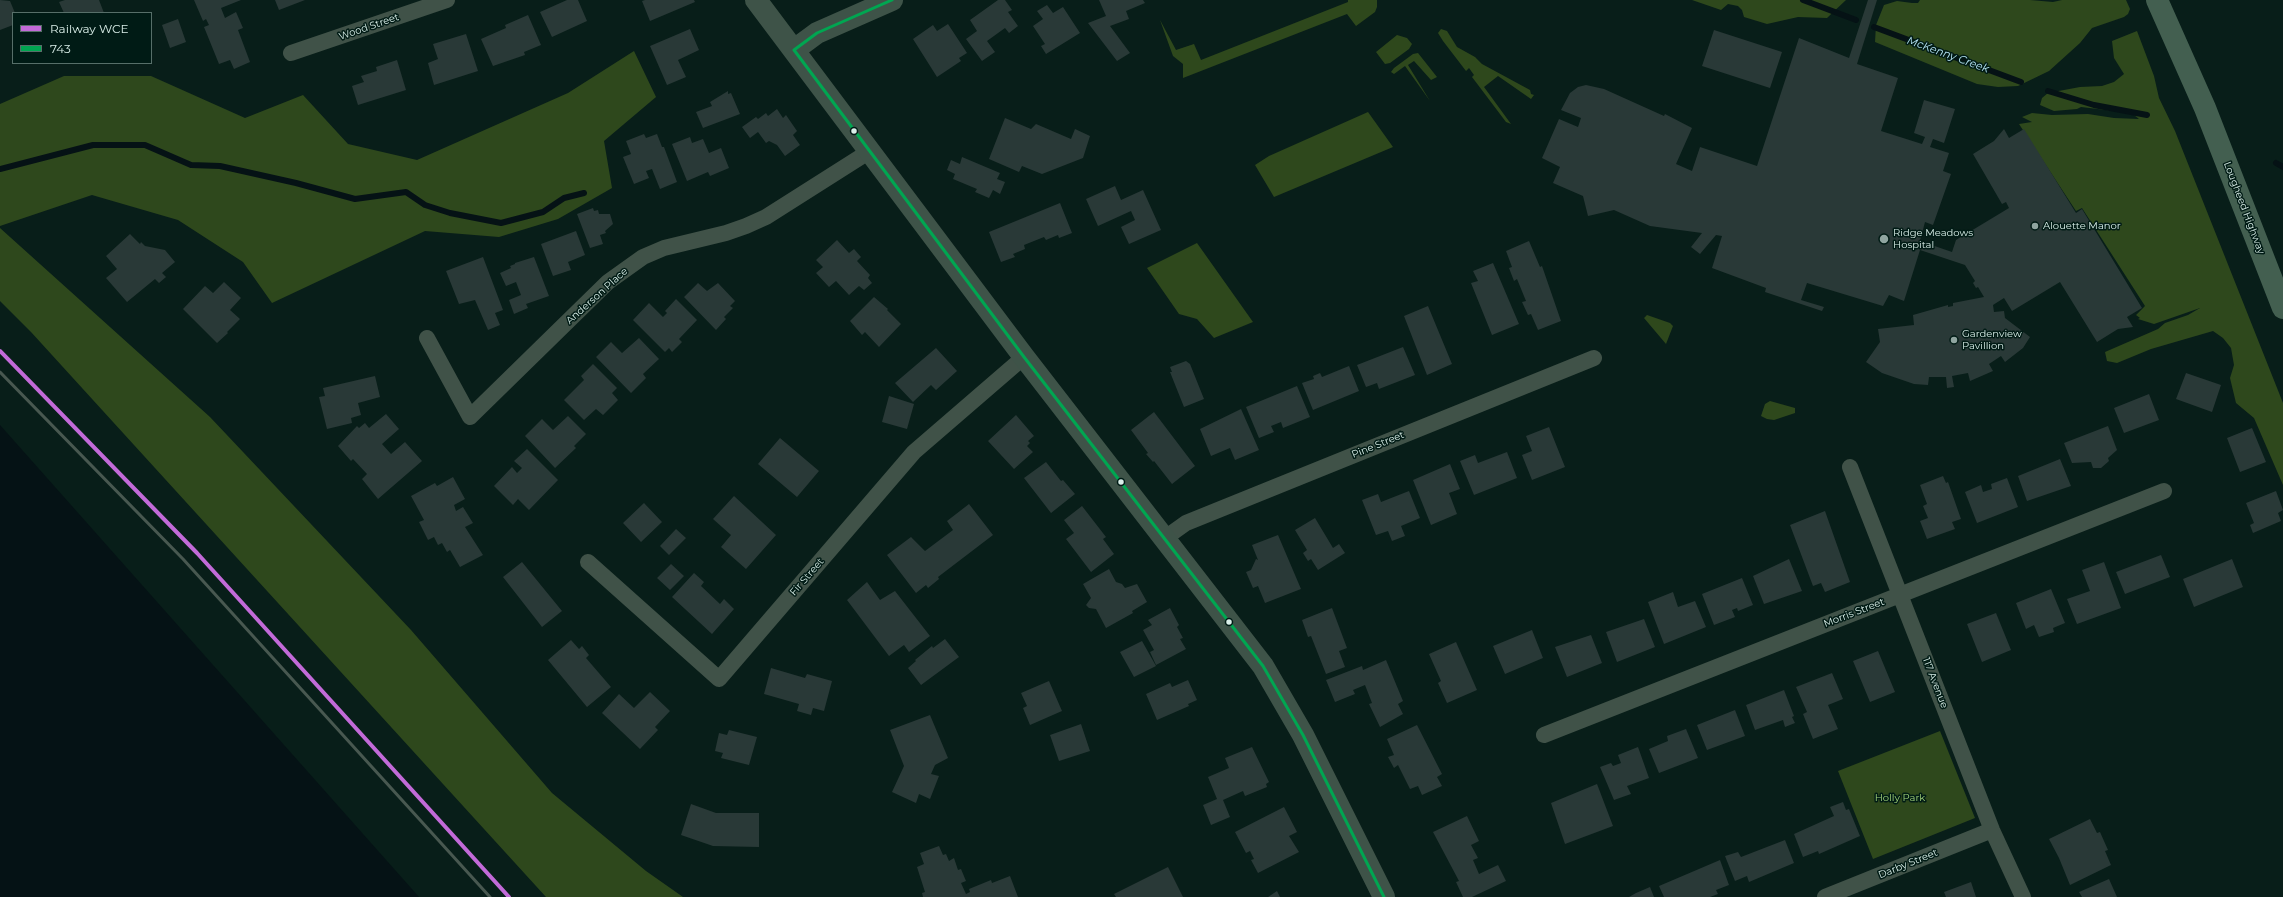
<!DOCTYPE html>
<style>
body{margin:0}
#map{position:relative;width:2283px;height:897px;overflow:hidden;background:#081e19;font-family:Montserrat,sans-serif}
canvas{display:block}
.legend{position:absolute;left:12px;top:12px;width:140px;height:52px;box-sizing:border-box;background:#001b15;border:1px solid #576f69;margin:0;padding:5px 7px;list-style:none;font-size:12px;color:#d9eee8}
.legend li{display:flex;align-items:center;gap:8px;height:20px}
.legend b{width:20px;border:1px solid #576f69}
</style>
<div id="map">
<canvas width="2283" height="897"></canvas>
<ul class="legend">
<li><b style="height:5px;background:#c26ad8"></b>Railway WCE</li>
<li><b style="height:5px;background:#00a651"></b>743</li>
</ul>
</div>
<script>
const c = document.querySelector('canvas').getContext('2d');
c.lineJoin = 'round';
function fillPath(path, color) {
  c.fillStyle = color;
  c.fill(path, 'evenodd');
}
function toPath(rows) {
  const path = new Path2D();
  for (const r of rows) {
    path.moveTo(r[0], r[1]);
    for (let i = 2; i < r.length; i += 2) path.lineTo(r[i], r[i + 1]);
  }
  return path;
}
function stroke(path, color, width, dash) {
  c.strokeStyle = color;
  c.lineWidth = width;
  c.lineCap = dash ? 'butt' : 'round';
  c.setLineDash(dash || []);
  c.stroke(path);
}
function label(font, color, halo, rows, align = 'center') {
  c.font = font + ' Montserrat,sans-serif';
  c.lineWidth = 3;
  c.setLineDash([]);
  c.textBaseline = 'middle';
  c.strokeStyle = halo;
  c.fillStyle = color;
  for (const [text, x, y, turn = 0] of rows) {
    c.save();
    c.translate(x, y);
    c.rotate((+turn || 0) * Math.PI / 180);
    c.textAlign = isNaN(turn) ? turn : align;
    if (halo) c.strokeText(text, 0, 0);
    c.fillText(text, 0, 0);
    c.restore();
  }
}
fillPath(toPath([
 [1348,0,1377,0,1377,7,1375,12,1356,26,1347,14,1183,78,1183,64,1173,56,1160,20,1176,50,1194,44,1201,60,1348,2],
 [1692,0,1846,0,1827,18,1798,17,1767,24,1744,17,1742,10,1738,6,1728,4,1721,10],
 [1920,0,2030,0,2053,2,2062,0,2126,0,2130,9,2128,14,2124,17,2092,28,2080,43,2049,71,2018,86,1998,87,1977,84,1875,42,1876,25,1884,5,1897,1,1912,3,1918,3],
 [1441,29,1447,31,1457,47,1475,57,1482,64,1530,90,1531,94,1534,95,1531,99,1498,76,1484,87,1511,124,1506,122,1472,77,1474,75,1469,68,1466,71,1443,41,1438,33],
 [2137,31,2154,76,2159,98,2175,131,2283,403,2283,485,2254,418,2236,403,2230,378,2234,365,2231,348,2223,338,2213,331,2151,349,2117,363,2107,361,2105,352,2158,329,2165,323,2188,315,2200,308,2154,324,2138,319,2140,318,2136,315,2145,306,2082,208,2076,211,2019,124,2032,122,2022,117,2032,113,2052,115,2088,114,2114,118,2139,119,2134,115,2114,111,2081,107,2077,109,2054,111,2040,105,2042,98,2048,93,2080,87,2102,86,2114,82,2124,74,2114,58,2112,41],
 [1397,35,1407,38,1412,44,1409,49,1390,63,1385,64,1376,52],
 [634,51,656,97,604,141,612,188,558,219,499,237,425,231,272,303,243,262,178,220,92,195,0,226,0,104,64,76,151,76,245,118,303,95,348,144,417,160,568,93],
 [1418,53,1437,77,1431,80,1414,61,1408,65,1430,101,1405,66,1394,74,1391,72,1394,68,1413,54],
 [1368,112,1393,147,1274,197,1255,165,1269,156],
 [0,228,210,417,411,630,552,793,646,871,683,897,546,897,31,332,0,301],
 [1197,243,1253,322,1214,338,1197,319,1179,314,1147,268],
 [1647,315,1670,323,1673,326,1666,344,1644,318],
 [1770,401,1795,408,1795,413,1774,420,1767,419,1761,416,1765,404],
 [1940,731,1975,818,1873,859,1838,771]
]), '#2e481c');
fillPath(toPath([
 [0,425,419,897,0,897]
]), '#051215');
stroke(toPath([
 [1803,0,1856,20],
 [1874,27,2021,82],
 [2048,91,2094,105,2147,115],
 [2276,163,2283,167],
 [0,169,93,145,145,145,191,165,220,166,296,183,355,199,406,192,425,205,450,213,501,223,543,212,564,198,584,193]
]), '#051215', 6);
fillPath(toPath([
 [0,0,10,1,15,13,13,25,0,30],
 [65,0,99,0,104,13,64,13,59,2],
 [194,0,241,0,221,8,225,18,236,12,243,28,238,30,250,62,234,69,230,60,219,64,204,27,209,25,206,19,203,21],
 [275,0,305,0,279,10],
 [567,0,578,0,587,21,552,37,540,12],
 [645,0,694,0,695,2,650,21,642,1],
 [998,0,1005,0,1012,10,1008,12,1018,26,1009,33,1005,28,987,41,995,52,982,61,966,39,977,31,970,20],
 [1099,0,1143,0,1145,3,1126,11,1129,19,1110,26,1130,53,1117,61,1088,23,1106,16],
 [1868,0,1877,0,1857,64,1898,78,1881,131,1922,144,1925,137,1914,133,1924,100,1955,109,1944,143,1933,139,1930,147,1949,153,1943,171,1951,174,1933,225,1925,222,1920,241,1952,252,1956,240,2009,208,2006,202,2002,204,1973,154,1994,141,2004,129,2009,138,2024,129,2076,213,2082,209,2142,308,2127,317,2133,327,2118,329,2097,342,2060,282,2012,311,2004,298,1993,305,1994,312,2004,311,2005,318,2030,337,2023,348,2005,362,2001,356,1989,364,1993,371,1970,381,1968,373,1952,376,1954,387,1947,388,1946,377,1929,377,1928,385,1914,384,1882,373,1866,362,1880,342,1878,329,1914,325,1913,315,1948,305,1948,307,1953,306,1953,303,1984,297,1978,287,1976,288,1973,283,1975,281,1965,265,1920,250,1904,301,1889,295,1883,306,1807,283,1801,300,1824,307,1822,311,1765,292,1766,288,1712,268,1722,236,1716,235,1700,254,1691,247,1702,233,1650,226,1614,210,1588,216,1583,196,1553,183,1560,167,1542,158,1559,119,1578,127,1581,118,1561,110,1570,93,1578,87,1586,85,1604,89,1664,116,1665,114,1692,128,1676,164,1692,171,1700,147,1757,166,1799,38,1849,58],
 [1047,5,1053,13,1063,7,1080,33,1046,54,1041,46,1045,44,1033,26,1043,19,1037,11],
 [528,15,541,45,524,52,525,55,493,66,481,39,506,28,505,25],
 [178,19,186,42,170,48,162,25],
 [948,24,967,53,959,58,961,61,937,77,913,39,933,25,937,31],
 [690,29,699,50,678,60,686,77,667,85,650,46],
 [1714,30,1782,52,1770,88,1702,66],
 [466,34,478,71,434,85,428,63,438,59,433,44],
 [397,60,406,90,358,105,352,86,364,82,361,76,377,71,376,67],
 [728,91,728,94,731,93,740,114,703,128,696,112,712,106,710,102],
 [777,109,783,118,786,115,797,131,793,135,800,145,785,156,777,145,769,141,766,143,758,132,750,138,742,127,756,117,758,119,766,113,768,116],
 [1005,118,1031,129,1036,124,1071,139,1075,129,1090,136,1083,158,1042,174,1022,166,1019,172,989,159],
 [644,134,646,138,657,134,662,147,664,147,677,182,660,189,652,169,646,171,649,178,634,184,623,157,631,154,626,141],
 [690,137,692,143,703,139,709,153,721,148,729,168,710,176,708,172,687,181,672,144],
 [962,157,1000,173,997,179,1005,182,1000,194,993,190,989,198,975,192,977,189,953,179,955,174,947,170,951,160,960,164],
 [1115,186,1121,200,1143,190,1161,230,1129,244,1121,227,1135,220,1131,211,1098,226,1086,199],
 [1060,203,1072,233,1059,238,1058,235,1046,240,1044,237,1024,245,1025,249,1013,254,1015,257,1001,262,989,232],
 [593,208,594,211,598,210,599,214,610,214,613,224,605,231,606,233,600,235,603,244,590,248,577,214],
 [576,231,585,255,568,262,571,270,553,276,541,244],
 [130,234,140,244,141,242,145,246,165,250,175,262,162,273,166,277,159,283,155,279,127,302,106,278,117,269,106,256],
 [837,240,849,253,854,249,861,257,857,261,870,275,868,278,872,283,864,290,859,286,849,295,836,281,829,287,816,273,823,267,816,260],
 [1529,241,1540,267,1542,266,1561,321,1538,330,1531,314,1528,315,1522,302,1526,301,1517,279,1514,281,1509,268,1512,267,1506,251],
 [483,257,503,310,495,313,500,325,488,330,475,300,459,304,446,271],
 [534,257,549,296,526,304,528,308,514,314,509,300,521,295,516,282,506,286,500,273,511,268,510,266,515,264,515,263],
 [1493,263,1519,324,1492,335,1471,283,1478,281,1473,271],
 [224,282,241,298,230,310,240,319,227,332,228,333,217,343,183,309,205,286,213,293],
 [698,283,707,291,718,283,735,301,730,306,733,308,724,317,726,319,716,330,684,297],
 [874,297,888,309,887,310,901,324,879,347,865,332,862,335,850,321],
 [676,299,697,320,679,339,682,342,672,352,669,348,665,352,633,320,649,303,663,317,667,313,665,311],
 [1428,306,1452,364,1427,375,1404,316],
 [639,338,659,359,643,374,646,378,631,393,596,357,611,342,622,353],
 [1403,347,1415,375,1379,389,1377,383,1366,387,1357,365],
 [936,348,957,371,936,390,931,385,913,402,895,383],
 [1186,361,1190,364,1204,399,1184,407,1170,372,1172,372,1170,367],
 [593,364,617,388,612,393,618,400,603,415,596,409,584,420,564,400,584,380,581,376],
 [1349,366,1359,391,1313,410,1302,383,1314,379,1313,376,1320,373,1322,377],
 [2186,373,2221,385,2212,412,2176,399],
 [375,376,380,397,358,403,361,415,351,418,352,423,327,429,319,397,325,396,323,388],
 [1297,386,1310,417,1283,428,1281,422,1271,426,1274,432,1259,438,1246,407],
 [2149,394,2159,420,2124,433,2114,408],
 [889,396,914,404,907,429,882,422],
 [1241,409,1259,450,1235,460,1230,448,1211,456,1200,429],
 [1154,412,1195,466,1172,484,1154,461,1153,462,1146,454,1148,453,1131,430],
 [386,414,399,429,382,444,391,454,405,442,422,461,378,499,362,479,367,474,353,459,351,461,338,446,357,426,359,428,365,423,369,428],
 [1016,415,1034,436,1028,441,1030,443,1027,446,1033,452,1014,469,988,441],
 [568,416,586,434,574,446,576,448,555,468,525,436,542,419,553,430],
 [2108,426,2117,450,2108,458,2109,461,2101,468,2093,468,2091,462,2072,463,2064,443],
 [1549,427,1565,467,1532,480,1522,455,1532,451,1526,436],
 [2252,428,2266,462,2240,472,2227,438],
 [780,438,819,471,797,497,758,464],
 [527,449,558,480,529,510,518,499,513,505,494,486,512,467,517,473,522,468,514,461],
 [1507,452,1517,478,1474,495,1460,461,1475,455,1478,463],
 [2060,459,2071,486,2027,501,2018,476],
 [1046,462,1061,481,1063,480,1075,494,1051,513,1024,478],
 [1450,464,1460,489,1449,493,1457,514,1431,525,1413,480],
 [1943,476,1946,483,1948,482,1961,519,1952,522,1955,529,1927,539,1920,521,1928,518,1923,506,1927,504,1920,485],
 [453,477,465,499,454,505,456,511,463,507,473,523,465,527,483,555,460,567,450,550,447,552,442,543,438,545,434,537,428,540,419,522,424,520,411,496,435,483,437,486],
 [2007,478,2018,507,1977,523,1965,492,1981,485,1983,492,1992,489,1991,484],
 [1409,491,1420,518,1401,526,1405,536,1392,541,1388,531,1376,535,1362,500,1378,494,1381,502],
 [2276,491,2283,510,2278,513,2281,521,2253,533,2250,525,2254,523,2246,503],
 [734,496,776,535,746,569,721,547,731,535,713,519],
 [644,503,662,522,641,542,623,523],
 [969,504,993,535,938,577,939,579,928,588,926,585,916,593,887,555,911,537,925,551,953,530,947,521],
 [1082,506,1106,537,1103,539,1114,554,1091,572,1066,539,1074,533,1064,520],
 [1825,511,1850,582,1825,592,1821,583,1813,586,1790,525],
 [1315,518,1333,548,1339,544,1345,553,1318,570,1311,559,1308,561,1303,553,1307,550,1295,530],
 [676,529,686,538,669,555,660,546],
 [1278,535,1301,589,1265,603,1258,586,1253,588,1246,572,1251,570,1256,559,1258,560,1252,545],
 [2161,555,2170,577,2125,594,2116,572],
 [1789,559,1802,591,1764,604,1753,576],
 [2232,559,2243,587,2194,607,2183,579],
 [522,562,562,611,542,627,503,577],
 [2104,562,2121,608,2077,624,2067,599,2090,591,2082,570],
 [671,564,684,576,670,590,657,578],
 [1109,569,1116,582,1122,584,1125,588,1137,584,1147,602,1132,611,1133,613,1106,628,1096,609,1089,608,1086,605,1091,598,1083,584],
 [694,573,704,582,701,586,720,604,724,599,734,609,712,634,672,597],
 [1742,578,1753,605,1738,611,1737,608,1732,610,1735,617,1714,625,1702,594],
 [867,582,880,600,895,591,930,636,909,652,904,645,889,656,847,600],
 [2051,589,2065,623,2053,628,2054,632,2039,637,2034,625,2026,629,2016,603],
 [1673,592,1678,607,1695,601,1706,627,1664,644,1648,602],
 [1170,608,1179,625,1177,627,1183,638,1180,639,1186,649,1156,665,1150,652,1154,650,1143,630,1152,625,1148,620],
 [1332,608,1347,648,1339,651,1345,667,1326,674,1311,636,1308,637,1302,620],
 [1996,613,2011,650,1982,662,1967,624],
 [1644,619,1655,647,1617,662,1606,632],
 [1532,630,1543,658,1505,674,1493,646],
 [1591,635,1602,663,1567,677,1555,647],
 [945,639,959,657,921,685,908,668,916,661,915,660,932,646,933,648],
 [571,640,579,649,582,646,589,655,586,658,611,687,587,707,548,660],
 [1142,641,1156,666,1134,677,1120,652],
 [1456,642,1477,690,1447,703,1438,683,1441,681,1429,654],
 [1878,651,1895,692,1870,702,1853,661],
 [1386,660,1403,701,1398,704,1403,714,1380,727,1369,704,1372,703,1365,685,1353,690,1355,694,1335,702,1326,680,1362,666,1363,670],
 [771,668,805,678,807,674,832,681,824,711,813,708,811,715,797,711,799,704,764,694],
 [1832,673,1843,699,1828,705,1838,729,1813,739,1803,714,1807,712,1796,687],
 [1188,680,1197,700,1188,704,1189,706,1157,720,1146,694,1170,683,1172,687],
 [1049,681,1062,711,1030,725,1023,708,1027,706,1021,693],
 [1784,690,1794,716,1792,717,1795,723,1785,727,1783,720,1755,730,1746,705],
 [650,692,670,711,655,727,658,730,640,749,602,713,619,694,634,708],
 [1735,710,1745,736,1707,750,1697,725],
 [930,715,948,758,935,765,931,774,939,776,930,799,919,794,916,803,892,792,904,766,890,730],
 [1081,724,1090,751,1059,761,1050,735],
 [1417,725,1442,774,1437,777,1442,786,1422,795,1418,786,1410,789,1398,765,1394,768,1388,757,1394,755,1387,739],
 [1686,729,1698,758,1659,773,1649,749,1668,741,1667,736],
 [729,730,757,737,749,765,721,758,723,753,715,751,719,733,727,735],
 [1252,747,1269,782,1266,784,1267,787,1245,796,1243,791,1223,800,1230,817,1211,825,1203,805,1217,799,1208,777,1229,768,1225,758],
 [1638,747,1649,778,1627,786,1631,794,1614,800,1600,767,1611,763,1613,766,1621,763,1618,755],
 [1597,784,1613,826,1565,844,1551,803],
 [1843,802,1846,810,1849,809,1860,836,1819,854,1818,851,1803,857,1794,834,1834,816,1830,807],
 [691,804,716,813,759,813,759,847,713,846,681,835],
 [1284,807,1297,832,1289,836,1299,852,1258,873,1251,860,1254,859,1250,851,1246,853,1235,832],
 [1467,816,1479,841,1471,845,1478,858,1473,860,1479,874,1498,865,1506,881,1472,897,1463,897,1456,882,1459,881,1433,832],
 [2090,819,2097,833,2100,832,2108,850,2105,851,2111,865,2070,885,2059,858,2049,839],
 [1785,840,1794,863,1749,882,1747,876,1735,881,1725,856,1738,852,1741,857],
 [939,846,943,855,946,854,949,861,954,858,958,870,961,869,966,881,961,883,966,894,970,892,969,889,991,880,992,883,1010,876,1018,897,923,897,922,893,925,892,917,867,924,864,920,853],
 [1720,860,1729,885,1716,890,1718,894,1710,897,1664,897,1659,886],
 [1168,867,1183,897,1116,897,1114,894],
 [2109,879,2117,897,2082,897,2079,892],
 [1971,882,1976,897,1946,897,1944,892],
 [1650,887,1654,897,1629,897,1636,893],
 [1277,891,1280,897,1268,897]
]), '#293937');
stroke(toPath([
 [291,53,447,0],
 [427,338,470,417,608,282,643,257,664,248,726,233,746,226,766,217,870,151],
 [1850,467,1992,830,2023,897],
 [1165,538,1186,523,1594,358],
 [588,562,719,679,914,452,1024,357],
 [1544,735,2164,491],
 [1825,897,1992,830]
]), '#405248', 16);
stroke(toPath([
 [756,0,1024,357,1263,666,1303,735,1384,897],
 [794,50,817,33,892,0]
]), '#3e5348', 22);
stroke(toPath([
 [2157,0,2205,108,2283,308]
]), '#435f50', 22);
stroke(toPath([
 [0,372,183,559,490,897]
]), '#485850', 3);
stroke(toPath([
 [794,50,1024,357,1263,666,1303,735,1384,897],
 [794,50,817,33,892,0]
]), '#00a651', 3);
stroke(toPath([
 [0,351,197,553,509,897]
]), '#c26ad8', 4);
for (const [x, y, r, color] of [
 [854,131,3.5,"#d9eee8"],
 [2035,226,4,"#90a5a0"],
 [1884,239,5,"#90a5a0"],
 [1954,340,4,"#90a5a0"],
 [1121,482,3.5,"#d9eee8"],
 [1229,622,3.5,"#d9eee8"]
]) {
  const dot = new Path2D();
  dot.arc(x, y, r, 0, 2 * Math.PI);
  c.fillStyle = color;
  c.fill(dot);
  stroke(dot, '#001b15', 1.5);
}
label('10px', '#d9eee8', '#001b15', [
 ["Wood Street",369,27,-19],
 ["Lougheed Highway",2244,208,69],
 ["Anderson Place",597,296,-42],
 ["Pine Street",1378,445,-22],
 ["Fir Street",807,577,-49],
 ["Morris Street",1854,613,-21],
 ["117 Avenue",1935,683,69],
 ["Darby Street",1908,864,-22]
]);
label('10px', '#d9eee8', '#001b15', [
 ["Alouette Manor",2043,226],
 ["Ridge Meadows",1893,233],
 ["Hospital",1893,245],
 ["Gardenview",1962,334],
 ["Pavillion",1962,346]
], 'left');
label('10px', '#a4d57a', '#001b15', [
 ["Holly Park",1900,798]
]);
label('italic 11px', '#b9e7f8', '#001b15', [
 ["McKenny Creek",1948,55,20]
]);
</script>
